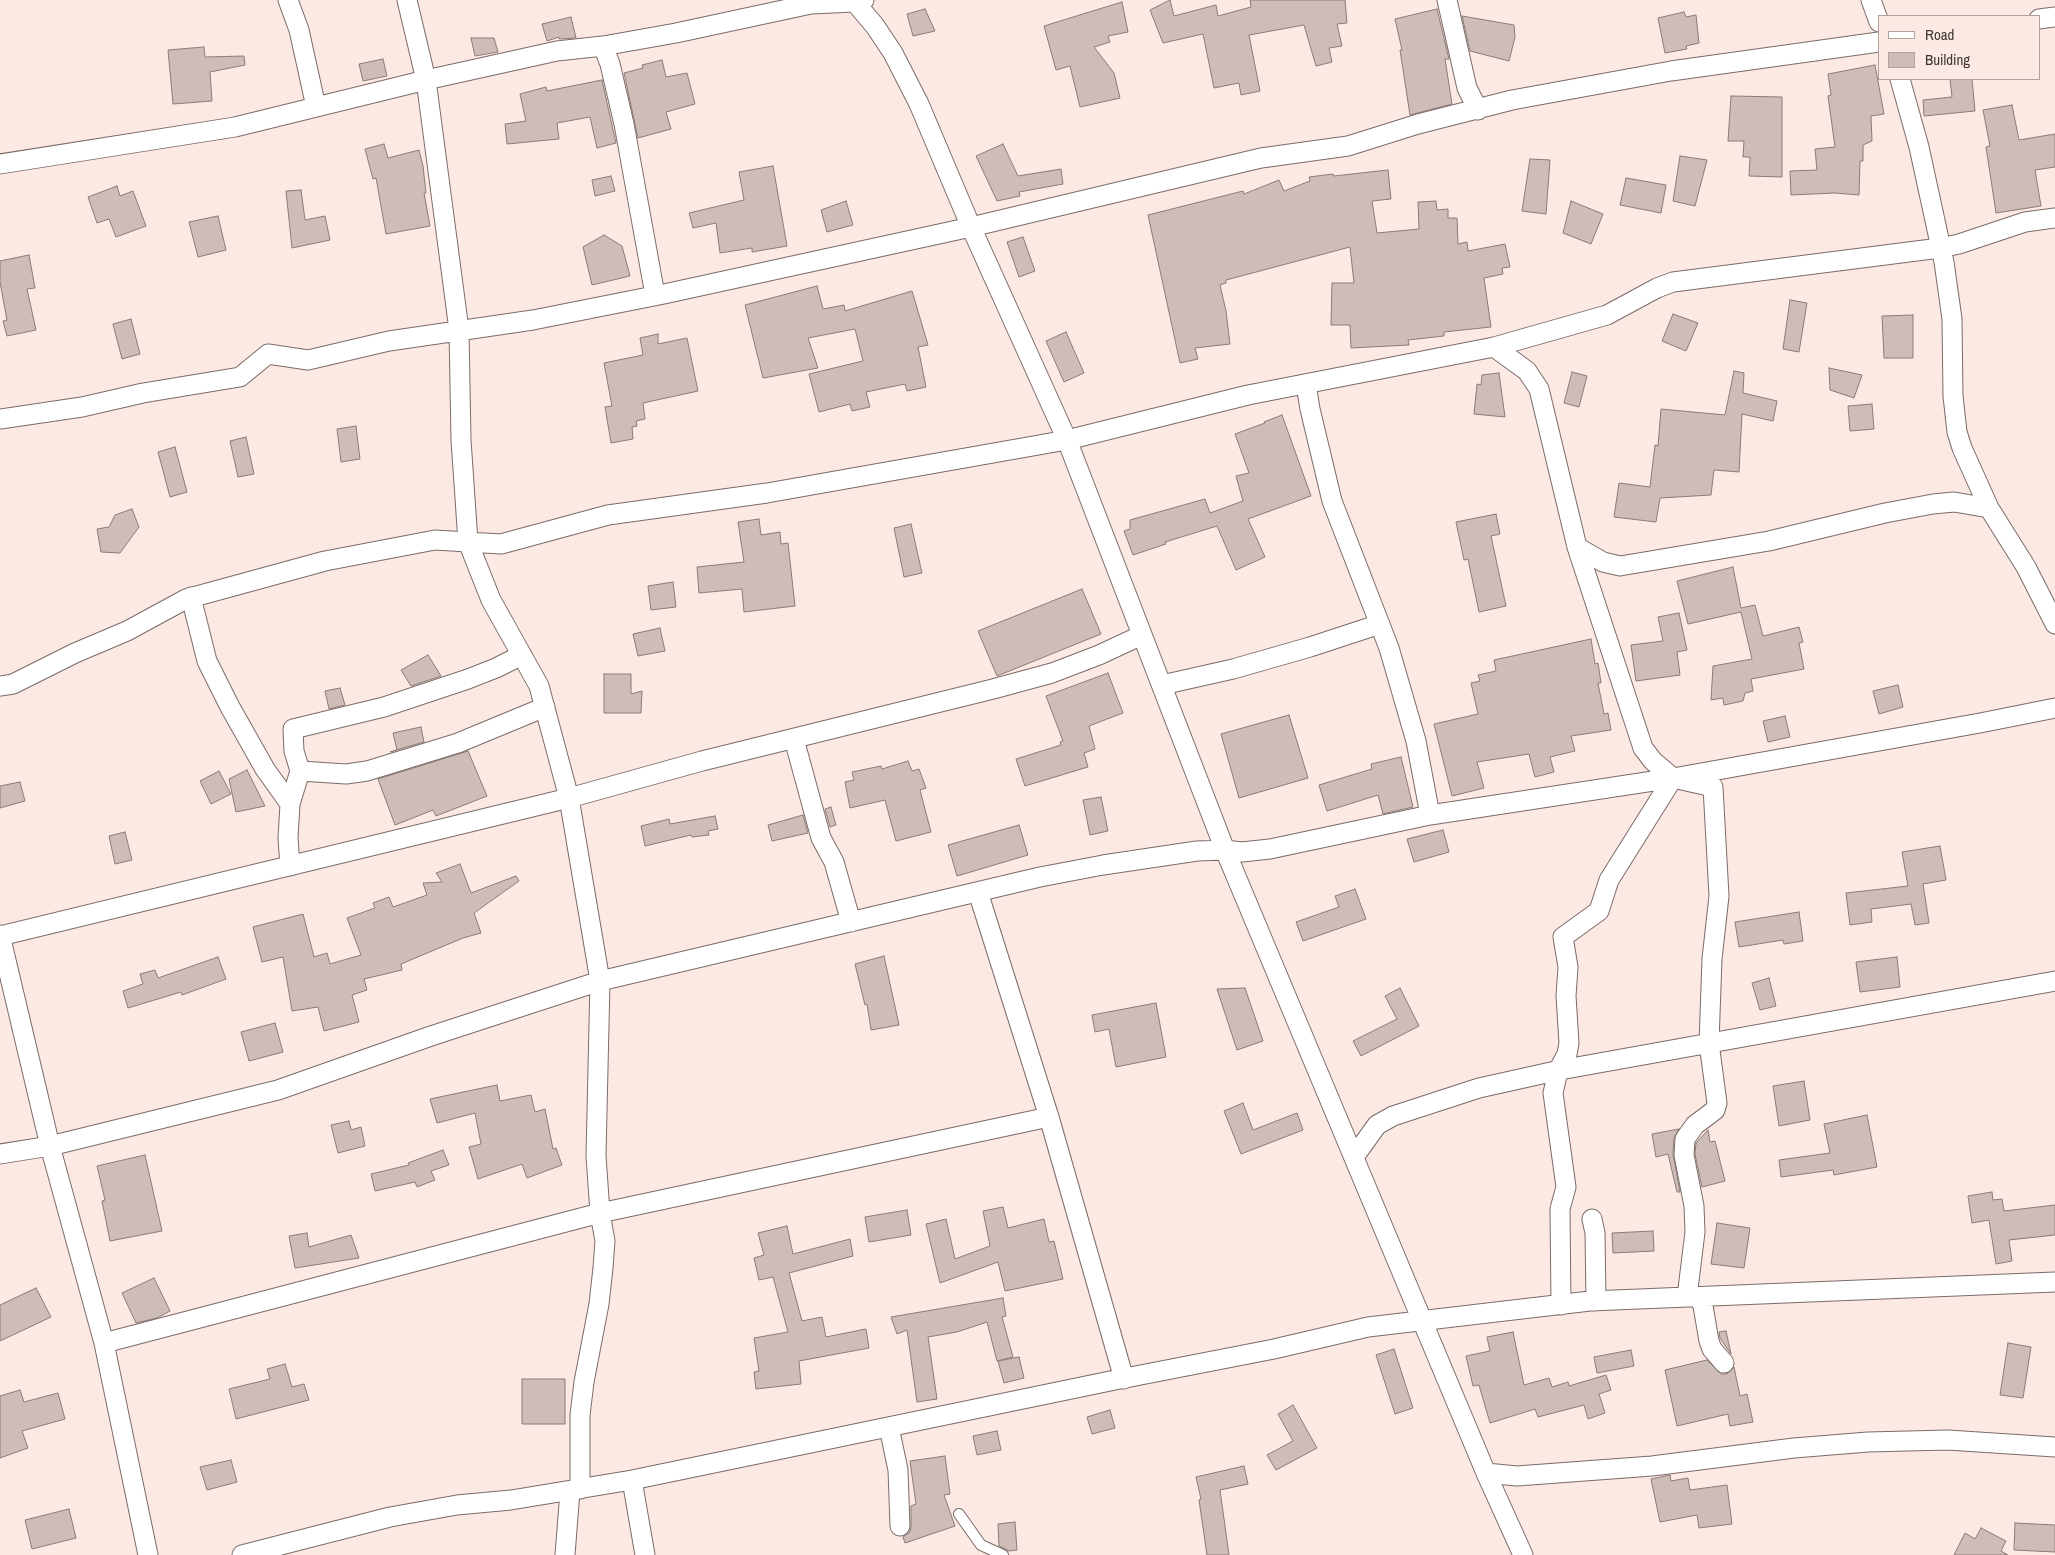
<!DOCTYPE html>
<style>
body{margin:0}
#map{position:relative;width:2055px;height:1555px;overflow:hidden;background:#fce9e4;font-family:"Archivo Narrow",sans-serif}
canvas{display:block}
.legend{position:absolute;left:1878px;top:15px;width:162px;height:65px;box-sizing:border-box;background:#fce9e4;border:1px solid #b0a19e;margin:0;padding:6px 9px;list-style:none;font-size:15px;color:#3d3634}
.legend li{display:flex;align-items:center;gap:10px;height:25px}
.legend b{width:25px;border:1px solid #b0a19e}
</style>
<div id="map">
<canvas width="2055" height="1555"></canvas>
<ul class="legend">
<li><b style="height:6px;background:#fff"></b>Road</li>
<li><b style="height:14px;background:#cdbcb7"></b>Building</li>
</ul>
</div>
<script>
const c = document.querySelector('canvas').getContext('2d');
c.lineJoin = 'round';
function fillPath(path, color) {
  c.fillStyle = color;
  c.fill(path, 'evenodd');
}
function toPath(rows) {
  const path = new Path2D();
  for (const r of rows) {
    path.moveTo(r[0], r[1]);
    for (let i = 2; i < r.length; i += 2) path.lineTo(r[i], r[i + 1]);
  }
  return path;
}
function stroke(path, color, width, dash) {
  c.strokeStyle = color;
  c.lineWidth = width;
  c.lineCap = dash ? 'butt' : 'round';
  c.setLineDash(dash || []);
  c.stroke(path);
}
const building = toPath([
 [1170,0,1174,16,1216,5,1218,16,1251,7,1250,0,1345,0,1347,23,1337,24,1342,46,1329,48,1332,62,1316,66,1304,25,1249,35,1260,91,1241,95,1239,83,1214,88,1203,34,1163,43,1150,10,1170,0],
 [1122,2,1128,32,1108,36,1110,42,1094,47,1114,73,1120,98,1080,107,1070,66,1056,70,1044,26,1122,2],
 [925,9,935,31,913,36,907,14,925,9],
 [1437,9,1449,59,1445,59,1452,104,1410,115,1400,50,1402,50,1395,19,1437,9],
 [1684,12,1686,17,1696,15,1699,43,1686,46,1687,49,1665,53,1658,18,1684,12],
 [1462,16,1514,25,1515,37,1509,61,1470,51,1462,16],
 [571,17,576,38,559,39,559,37,547,41,542,24,571,17],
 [471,38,494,38,498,52,475,56,471,38],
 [204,47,205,57,244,56,245,65,210,72,212,101,173,104,168,50,204,47],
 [383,59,387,76,363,81,359,64,383,59],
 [662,60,666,77,687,73,695,104,666,112,671,129,638,138,624,73,643,68,642,65,662,60],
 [1875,65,1884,114,1871,116,1872,141,1863,145,1863,161,1860,161,1859,195,1835,193,1791,195,1790,171,1817,170,1815,149,1835,147,1828,96,1831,95,1828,74,1875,65],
 [1950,79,1972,79,1975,111,1924,116,1923,100,1952,97,1950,79],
 [602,80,616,143,597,148,590,117,557,123,559,139,507,144,505,124,526,121,520,94,546,87,547,91,602,80],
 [1731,96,1782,97,1782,177,1749,176,1750,157,1743,157,1744,141,1728,141,1731,96],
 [2012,105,2019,140,2055,134,2055,167,2035,170,2041,206,1996,213,1986,147,1990,146,1983,110,2012,105],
 [384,144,388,158,419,150,423,166,426,193,424,193,430,226,386,234,376,178,373,179,365,149,384,144],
 [1003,144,1018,176,1061,169,1063,184,1019,192,1020,196,997,201,976,156,1003,144],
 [1680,156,1707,160,1695,206,1673,201,1680,156],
 [1530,159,1550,160,1546,214,1522,211,1530,159],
 [773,166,787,246,752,252,752,248,720,253,716,223,693,228,689,213,744,200,739,172,773,166],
 [1388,170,1391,199,1372,201,1377,233,1419,229,1418,202,1436,201,1437,210,1448,209,1448,218,1457,218,1458,244,1467,242,1468,251,1505,244,1510,267,1502,268,1503,274,1484,278,1491,327,1444,332,1444,336,1408,340,1409,345,1351,348,1350,325,1331,325,1332,283,1354,283,1350,247,1226,280,1226,283,1220,285,1226,311,1230,344,1195,348,1198,359,1180,363,1148,215,1243,191,1244,194,1279,180,1284,191,1310,181,1309,177,1333,174,1334,176,1388,170],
 [611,176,615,191,595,196,592,180,611,176],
 [1626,178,1666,185,1661,213,1620,205,1626,178],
 [117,186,120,196,133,191,146,226,116,237,109,219,97,223,88,197,117,186],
 [301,190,305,220,325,216,330,240,292,248,286,191,301,190],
 [846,201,853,225,827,232,821,210,846,201],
 [1571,201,1603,214,1591,244,1563,233,1571,201],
 [218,216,226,250,198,257,189,222,218,216],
 [604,235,622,246,630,276,592,285,583,247,604,235],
 [1023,237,1035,271,1019,277,1007,242,1023,237],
 [29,255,35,288,27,289,36,330,7,336,3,321,7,320,0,282,0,261,29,255],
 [817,286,823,309,844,305,845,311,912,291,928,345,918,347,926,387,907,391,905,384,866,392,870,407,852,411,850,404,819,412,809,374,863,361,855,329,808,338,818,368,763,378,745,305,817,286],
 [1790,300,1807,303,1799,352,1783,349,1790,300],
 [1673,314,1698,323,1686,351,1662,341,1673,314],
 [1913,315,1913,358,1884,358,1882,316,1913,315],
 [131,319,140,354,122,359,113,324,131,319],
 [1066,332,1084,373,1064,382,1046,341,1066,332],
 [658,334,658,344,687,338,698,391,643,403,645,419,636,421,637,426,632,427,633,439,611,443,605,407,612,406,604,363,643,355,640,338,658,334],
 [1829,368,1862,375,1854,398,1830,390,1829,368],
 [1734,371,1744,373,1743,393,1777,401,1773,421,1742,414,1739,472,1714,470,1711,495,1660,498,1656,522,1614,517,1619,483,1650,487,1655,445,1658,446,1661,409,1725,415,1734,371],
 [1572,372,1587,376,1579,407,1564,403,1572,372],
 [1499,373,1505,417,1474,414,1477,384,1481,385,1482,375,1499,373],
 [1872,404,1874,429,1850,431,1848,406,1872,404],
 [1282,415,1311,496,1248,519,1265,557,1236,570,1217,526,1165,542,1166,544,1133,555,1124,531,1130,529,1130,520,1205,499,1210,513,1243,501,1236,476,1249,473,1235,434,1265,423,1264,422,1282,415],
 [356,426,360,459,341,462,337,429,356,426],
 [246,437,254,474,238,477,230,441,246,437],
 [175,447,187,492,170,497,158,452,175,447],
 [132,509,139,527,120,553,101,552,97,529,109,527,115,515,132,509],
 [1496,514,1500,534,1491,536,1506,606,1479,612,1468,559,1464,560,1456,522,1496,514],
 [759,519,761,535,780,532,781,544,788,543,795,606,744,612,742,589,699,593,697,567,744,562,738,522,759,519],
 [911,524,922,573,904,577,894,528,911,524],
 [1733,567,1741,608,1755,605,1763,636,1799,627,1803,642,1799,643,1804,669,1751,679,1753,691,1745,693,1743,701,1724,705,1723,698,1711,700,1713,666,1752,659,1741,612,1688,624,1677,581,1733,567],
 [673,582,676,607,651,610,648,586,673,582],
 [1082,589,1101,634,997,676,978,631,1082,589],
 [1679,613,1687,650,1677,652,1680,675,1636,681,1631,645,1663,641,1658,617,1679,613],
 [660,628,665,651,638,656,633,634,660,628],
 [1591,639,1595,664,1598,663,1601,683,1598,683,1604,714,1608,713,1611,730,1571,736,1575,751,1550,757,1554,772,1535,777,1529,754,1477,762,1484,788,1452,796,1434,724,1478,714,1471,683,1480,681,1478,675,1496,671,1494,660,1591,639],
 [428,655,441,676,411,686,401,670,428,655],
 [1108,673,1123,713,1089,726,1095,749,1084,753,1088,767,1025,786,1016,759,1061,745,1060,742,1063,741,1046,696,1108,673],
 [604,674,631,674,631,694,642,691,641,713,604,713,604,674],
 [1898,685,1903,707,1879,714,1873,691,1898,685],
 [340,688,345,705,329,709,325,691,340,688],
 [1289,715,1308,778,1239,798,1221,734,1289,715],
 [1785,716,1790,737,1768,742,1763,721,1785,716],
 [421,727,424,742,390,752,397,750,393,733,421,727],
 [468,751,487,796,436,816,433,810,395,825,378,779,468,751],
 [1401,757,1413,807,1383,814,1378,795,1327,811,1319,785,1372,769,1371,764,1401,757],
 [908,761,912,771,919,769,926,788,920,790,931,832,896,841,885,800,850,808,845,782,854,780,852,772,881,766,882,769,908,761],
 [247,770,265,806,236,812,229,779,247,770],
 [219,771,231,794,211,804,200,781,219,771],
 [20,782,25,801,0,808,0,786,20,782],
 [1101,797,1108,831,1090,835,1083,800,1101,797],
 [831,807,836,825,830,827,825,809,831,807],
 [803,815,808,833,772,841,768,825,803,815],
 [715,816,718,829,708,831,709,835,692,837,691,835,645,846,641,826,669,819,670,824,715,816],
 [1019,825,1028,855,957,876,948,845,1019,825],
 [1443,830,1449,852,1414,862,1407,839,1443,830],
 [125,832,132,860,115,864,109,836,125,832],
 [1940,846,1946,880,1923,884,1929,923,1915,925,1911,904,1871,909,1872,922,1850,925,1846,893,1908,886,1902,852,1940,846],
 [460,864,471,893,516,876,519,881,474,913,481,933,463,938,401,964,402,970,364,979,367,990,352,995,359,1022,324,1031,318,1007,292,1011,283,957,262,962,253,927,303,914,314,957,327,953,330,964,361,955,347,918,375,908,373,903,389,897,393,907,427,895,423,883,442,882,436,873,460,864],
 [1355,889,1366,919,1303,941,1296,922,1339,907,1335,896,1355,889],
 [1799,912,1803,941,1784,944,1783,940,1739,947,1735,922,1799,912],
 [884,956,899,1025,871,1030,867,1004,865,1005,855,964,884,956],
 [218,957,226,979,182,995,181,992,128,1008,123,991,143,984,140,974,155,970,158,978,218,957],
 [1897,957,1900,987,1860,992,1856,962,1897,957],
 [1769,978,1776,1006,1760,1010,1752,983,1769,978],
 [1245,988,1263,1041,1237,1050,1217,989,1245,988],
 [1400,988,1419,1026,1361,1056,1353,1041,1397,1019,1385,996,1400,988],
 [1156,1003,1166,1057,1116,1067,1109,1029,1095,1032,1092,1015,1156,1003],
 [275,1023,283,1052,249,1061,241,1032,275,1023],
 [1804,1081,1810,1120,1779,1126,1773,1086,1804,1081],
 [497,1085,500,1101,531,1095,535,1112,545,1109,553,1149,556,1148,562,1165,527,1178,522,1164,478,1179,469,1147,481,1144,475,1113,437,1123,430,1099,497,1085],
 [1243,1103,1253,1130,1297,1113,1303,1130,1241,1154,1224,1111,1243,1103],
 [1867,1115,1877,1167,1834,1175,1833,1170,1781,1177,1779,1160,1830,1153,1824,1124,1867,1115],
 [349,1121,351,1130,361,1127,365,1146,338,1153,331,1125,349,1121],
 [1679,1129,1674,1138,1673,1154,1680,1192,1677,1192,1668,1154,1656,1157,1652,1134,1679,1129],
 [1708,1130,1710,1142,1715,1141,1725,1181,1702,1187,1695,1154,1696,1143,1708,1130],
 [443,1150,449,1165,431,1171,435,1180,417,1187,415,1182,375,1191,371,1174,409,1165,408,1163,443,1150],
 [145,1155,162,1231,110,1241,102,1201,105,1200,97,1166,145,1155],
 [1992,1192,1993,1200,2002,1199,2004,1211,2055,1205,2055,1235,2009,1240,2012,1261,1996,1264,1989,1220,1972,1223,1968,1196,1992,1192],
 [1003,1207,1008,1228,1044,1219,1049,1242,1054,1241,1063,1279,1005,1291,998,1262,940,1283,926,1224,946,1219,955,1259,990,1246,983,1211,1003,1207],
 [907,1210,911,1235,869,1242,865,1217,907,1210],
 [1717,1223,1750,1228,1744,1268,1711,1264,1717,1223],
 [787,1226,793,1254,850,1239,853,1256,789,1273,802,1321,822,1317,826,1337,866,1329,869,1348,799,1361,801,1384,756,1389,754,1372,759,1371,754,1338,788,1332,773,1277,759,1280,754,1258,764,1255,758,1233,787,1226],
 [1653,1231,1654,1251,1613,1253,1612,1233,1653,1231],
 [307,1233,309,1247,351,1235,359,1258,295,1268,289,1236,307,1233],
 [154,1278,170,1311,157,1318,136,1323,122,1293,154,1278],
 [36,1288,51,1317,0,1341,0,1305,36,1288],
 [1003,1298,1006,1316,1002,1317,1013,1357,997,1361,987,1322,957,1332,928,1337,937,1399,917,1402,907,1330,897,1334,891,1317,1003,1298],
 [1726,1331,1731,1354,1720,1338,1719,1332,1726,1331],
 [1513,1332,1524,1385,1549,1378,1552,1387,1568,1382,1569,1386,1606,1375,1611,1390,1599,1394,1605,1413,1588,1419,1584,1405,1538,1417,1535,1409,1490,1423,1479,1385,1473,1386,1466,1356,1490,1351,1487,1337,1513,1332],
 [2008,1343,2031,1347,2023,1398,2000,1395,2008,1343],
 [1394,1349,1413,1408,1395,1414,1376,1355,1394,1349],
 [1631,1350,1634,1366,1597,1373,1594,1357,1631,1350],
 [1019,1357,1024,1378,1004,1383,998,1361,1019,1357],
 [1707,1360,1721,1374,1727,1374,1734,1367,1740,1396,1747,1394,1753,1422,1730,1426,1728,1414,1677,1426,1665,1370,1707,1360],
 [285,1364,292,1387,304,1384,309,1400,236,1419,229,1389,270,1379,267,1369,285,1364],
 [522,1379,565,1379,565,1424,522,1424,522,1379],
 [20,1390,24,1402,58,1393,65,1419,22,1431,28,1448,0,1458,0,1396,20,1390],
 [1293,1405,1317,1448,1276,1470,1267,1455,1293,1441,1278,1414,1293,1405],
 [1110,1410,1115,1428,1092,1434,1087,1417,1110,1410],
 [997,1431,1001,1450,977,1455,973,1436,997,1431],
 [945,1456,950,1494,944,1495,955,1526,905,1543,903,1537,910,1532,911,1526,911,1506,916,1504,910,1461,945,1456],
 [231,1460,237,1482,207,1490,200,1467,231,1460],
 [1244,1466,1248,1484,1220,1490,1229,1555,1207,1555,1199,1500,1201,1499,1196,1477,1244,1466],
 [1670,1475,1671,1481,1688,1478,1690,1490,1727,1485,1732,1524,1699,1528,1697,1515,1660,1522,1651,1479,1670,1475],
 [69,1509,76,1538,32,1549,25,1520,69,1509],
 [1015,1522,1017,1550,1009,1551,999,1546,998,1524,1015,1522],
 [2015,1523,2055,1525,2055,1552,2014,1550,2015,1523],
 [1981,1528,2006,1541,2001,1551,2008,1555,1954,1555,1965,1533,1975,1539,1981,1528]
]);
fillPath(building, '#cdbcb7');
stroke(building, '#8b7a76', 1);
const service = toPath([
 [959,1514,981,1545,1003,1555]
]);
const minor = toPath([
 [288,0,299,30,316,107],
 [407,0,426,80,459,330,461,440,468,542,491,600,539,686,569,798,600,981,596,1156,600,1213,605,1241,603,1268,599,1304,584,1382,580,1415,580,1489],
 [853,0,875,26,893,53,919,104,971,227,1067,440,1225,850,1486,1473,1523,1555],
 [1447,0,1467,88,1478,110],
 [1871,0,1879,22],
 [2039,19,2055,17],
 [603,46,610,64,624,124,655,295],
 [1900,79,1919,147,1944,262,1952,319,1953,396,1957,432,1962,448,1989,508,2026,567,2055,624],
 [0,164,235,127,426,80,557,51,603,46,676,33,811,4,855,2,864,0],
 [1494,347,1527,371,1539,389,1577,547,1643,748,1653,761,1673,778,1713,787,1719,896,1712,959,1709,1043,1717,1103,1715,1110,1695,1125,1685,1139,1684,1155,1694,1206,1695,1232,1687,1297],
 [1306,384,1310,409,1332,501,1389,648,1416,741,1430,815],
 [0,419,82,407,143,393,240,377,268,354,308,360,389,341,533,320,664,294,971,227,1261,158,1348,146,1418,124,1512,100,1671,71,1879,42],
 [1577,547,1603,562,1620,566,1769,541,1885,513,1933,504,1954,502,1989,508],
 [191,597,207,661,230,707,265,769,290,804],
 [1162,685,1233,669,1310,647,1380,624],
 [0,686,13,684,75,653,127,631,186,599,325,561,435,540,501,544,608,515,767,493,1067,440,1248,395,1494,347,1607,315,1657,288,1673,282,1940,248,1959,244,2025,222,2055,218],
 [794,739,821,838,834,862,851,922],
 [300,771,346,774,367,771,458,743,545,707],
 [290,866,288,838,290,804,300,771,294,751,293,729,384,707,468,679,496,668,522,655],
 [978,892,1049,1117,1124,1379],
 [0,935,50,1146,104,1343,148,1555],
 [0,936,569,798,702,761,993,689,1052,673,1099,655,1142,635],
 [0,1154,50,1146,278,1090,431,1036,600,981,1040,877,1103,865,1197,851,1225,850,1242,852,1270,849,1430,815,1673,778,1980,723,2055,708],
 [1354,1157,1377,1125,1393,1116,1479,1088,1560,1070,2055,981],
 [1592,1219,1595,1233,1596,1301],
 [1699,1297,1703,1306,1709,1341,1712,1349,1724,1363],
 [1561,1305,1560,1209,1566,1187,1553,1093,1558,1071,1567,1054,1569,1043,1566,996,1568,967,1563,937,1599,911,1609,880,1673,778],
 [104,1343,600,1213,1049,1117],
 [889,1427,898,1470,900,1526],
 [1486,1473,1517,1476,1652,1466,1794,1448,1868,1442,1948,1440,2055,1447],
 [632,1480,645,1555],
 [242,1555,390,1517,457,1505,511,1500,632,1480,1115,1380,1274,1349,1368,1327,1590,1301,2055,1282],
 [565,1555,570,1491]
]);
stroke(service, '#7b6b67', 12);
stroke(minor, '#7b6b67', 21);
stroke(service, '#fff', 10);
stroke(minor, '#fff', 19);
</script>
